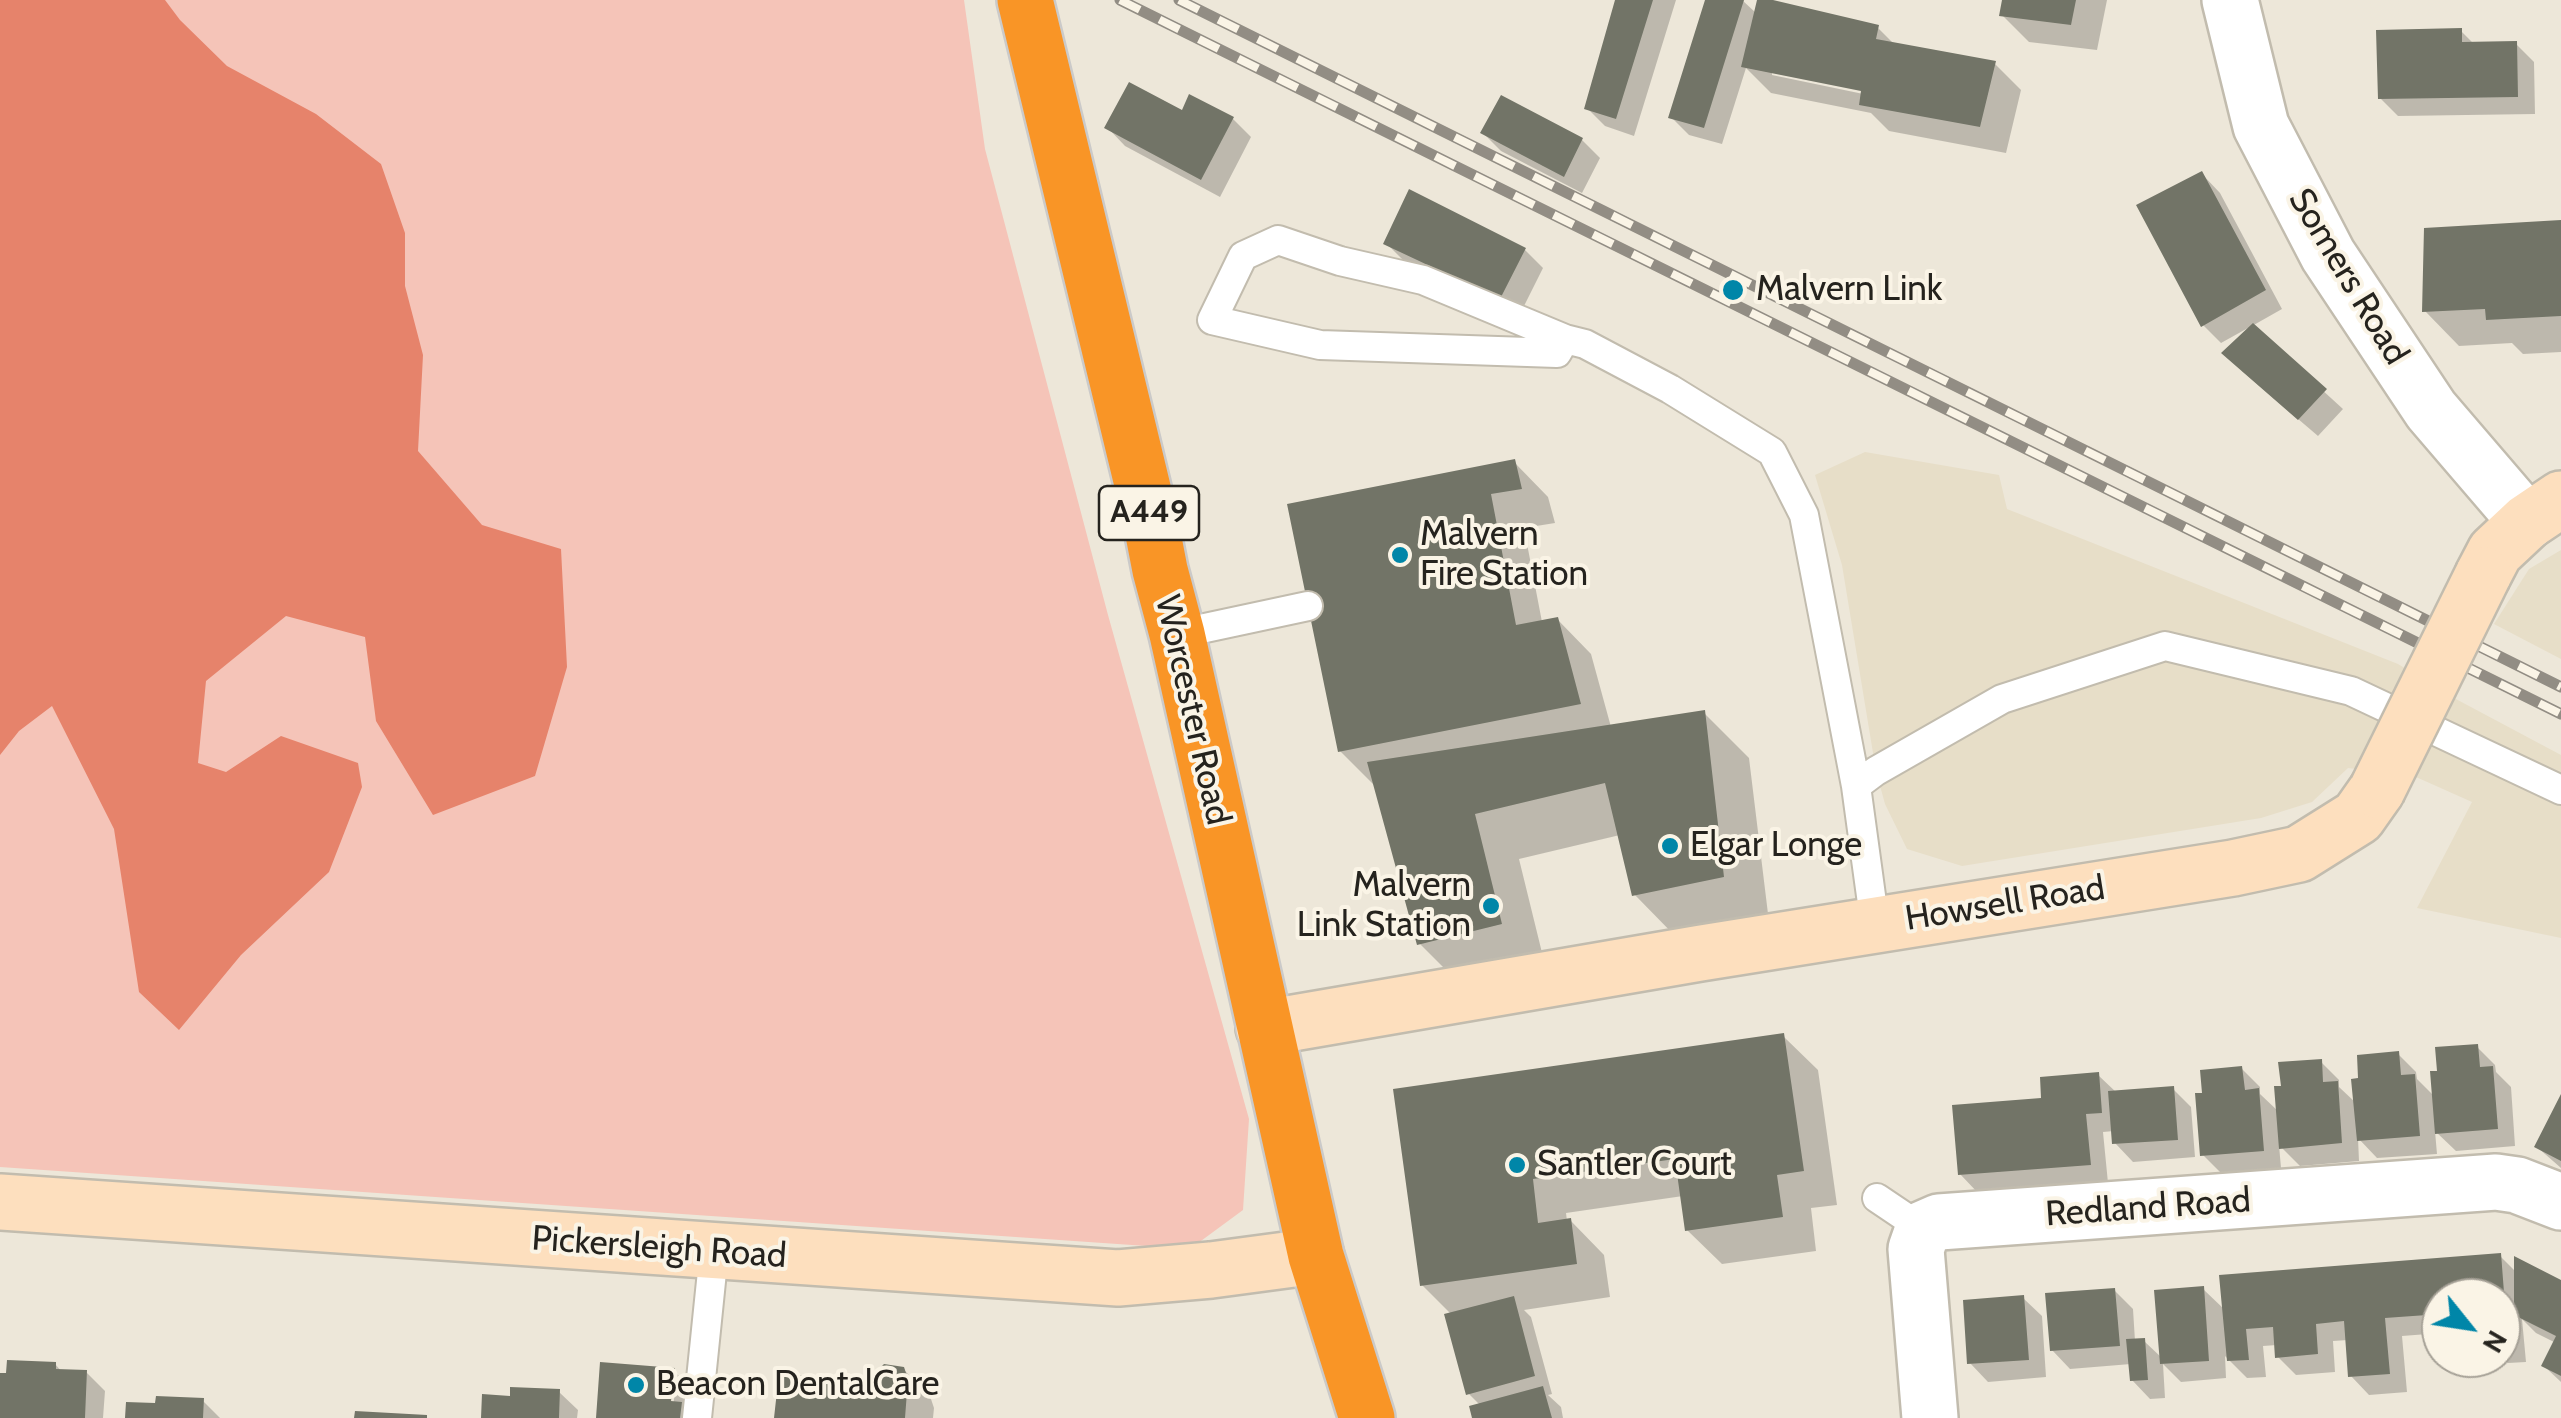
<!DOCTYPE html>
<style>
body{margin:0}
#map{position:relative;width:2561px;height:1418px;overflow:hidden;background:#ede7d9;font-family:Cabin,sans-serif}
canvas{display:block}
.north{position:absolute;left:2421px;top:1278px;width:100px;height:100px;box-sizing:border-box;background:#faf4e6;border:2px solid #a5a096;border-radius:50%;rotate:120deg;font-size:28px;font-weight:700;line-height:40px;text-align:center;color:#25231e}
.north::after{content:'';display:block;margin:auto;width:35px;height:45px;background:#0086a8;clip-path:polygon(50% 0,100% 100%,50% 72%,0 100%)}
</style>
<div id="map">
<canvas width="2561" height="1418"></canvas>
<div class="north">N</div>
</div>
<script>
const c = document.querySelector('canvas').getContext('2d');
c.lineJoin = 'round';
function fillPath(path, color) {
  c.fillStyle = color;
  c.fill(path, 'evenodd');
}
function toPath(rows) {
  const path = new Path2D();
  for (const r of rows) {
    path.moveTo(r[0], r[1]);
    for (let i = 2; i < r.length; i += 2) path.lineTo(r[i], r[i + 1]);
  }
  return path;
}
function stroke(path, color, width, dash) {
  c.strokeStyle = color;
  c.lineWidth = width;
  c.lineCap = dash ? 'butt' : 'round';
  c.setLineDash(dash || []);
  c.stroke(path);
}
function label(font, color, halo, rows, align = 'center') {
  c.font = font + ' Cabin,sans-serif';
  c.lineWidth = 8;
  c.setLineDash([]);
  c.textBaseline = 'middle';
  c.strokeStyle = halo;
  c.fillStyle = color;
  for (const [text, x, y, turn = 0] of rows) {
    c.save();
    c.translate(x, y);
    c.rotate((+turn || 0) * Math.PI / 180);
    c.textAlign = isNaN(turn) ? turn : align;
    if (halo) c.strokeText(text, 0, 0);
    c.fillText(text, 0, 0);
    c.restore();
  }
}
fillPath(toPath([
 [1865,452,1999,475,2007,509,2398,664,2454,698,2561,755,2561,938,2417,908,2472,802,2416,777,2348,768,2312,802,2261,818,1962,866,1907,849,1885,804,1876,771,1842,565,1815,475],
 [2561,550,2561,659,2494,624,2529,569]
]), '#e7dec8');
fillPath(toPath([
 [0,0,964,0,985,149,1108,615,1249,1119,1243,1210,1190,1249,0,1167]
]), '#f5c4b8');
fillPath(toPath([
 [0,0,165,0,180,20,227,66,316,114,381,164,405,233,405,286,423,355,418,451,482,525,561,549,567,667,535,776,433,815,376,721,365,637,286,616,206,681,198,763,226,772,281,736,358,763,362,787,329,872,241,955,179,1030,139,992,114,829,52,706,19,731,0,755]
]), '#e6836b');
fillPath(toPath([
 [1617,0,1676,0,1634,136,1605,126,1587,108],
 [1707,0,1742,0,1756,13,1759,0,1762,0,1877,27,1895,45,1994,63,2021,90,2006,153,1889,131,1871,113,1771,93,1746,68,1722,144,1689,135,1671,117],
 [1772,70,1874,91,1873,96,1772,75],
 [2005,0,2107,0,2097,50,2029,42,2002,15],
 [2461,31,2475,45,2516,44,2534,62,2535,114,2398,116,2380,98],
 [1183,114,1233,119,1251,137,1220,197,1125,146,1107,127],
 [1483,133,1582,140,1600,158,1582,193,1501,151],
 [2202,174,2220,193,2282,309,2252,326,2343,409,2318,436,2242,371,2248,328,2221,343,2203,325],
 [2561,223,2561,352,2523,354,2512,343,2459,346,2425,311],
 [1386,243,1525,250,1543,268,1519,316,1404,261],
 [1514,462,1548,497,1555,523,1524,528,1542,622,1557,619,1591,654,1611,727,1704,713,1749,758,1769,922,1679,940,1634,894,1620,835,1519,859,1546,969,1465,989,1419,943,1376,787,1340,751,1290,506],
 [1783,1036,1818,1070,1837,1205,1811,1208,1816,1251,1722,1264,1687,1230,1683,1196,1566,1213,1567,1221,1570,1220,1604,1255,1610,1297,1524,1310,1531,1317,1552,1394,1548,1395,1561,1407,1563,1418,1474,1418,1481,1406,1468,1393,1452,1315,1422,1285,1395,1091],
 [2477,1047,2495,1065,2496,1072,2511,1087,2515,1146,2456,1151,2435,1131,2437,1154,2377,1158,2358,1138,2359,1161,2300,1166,2279,1145,2281,1168,2221,1173,2203,1155,2242,1069,2260,1087,2260,1094,2279,1112,2283,1088,2321,1062,2339,1080,2339,1087,2356,1103,2398,1054,2416,1072,2417,1079,2434,1096,2439,1073],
 [2098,1075,2117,1093,2173,1089,2191,1107,2195,1157,2133,1162,2115,1143,2114,1131,2103,1132,2108,1183,1978,1193,1960,1174,2043,1100],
 [2561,1099,2561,1168,2537,1147],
 [2500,1256,2516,1272,2561,1283,2561,1382,2544,1366,2556,1343,2536,1333,2522,1319,2526,1362,2508,1363,2501,1357,2501,1298,2441,1298,2441,1333,2402,1336,2407,1392,2369,1395,2351,1376,2348,1340,2333,1341,2335,1372,2296,1375,2278,1357,2277,1345,2263,1346,2266,1377,2247,1378,2225,1356,2226,1378,2181,1382,2163,1364,2165,1398,2150,1399,2132,1380,2131,1364,2070,1369,2052,1350,2114,1290,2133,1309,2135,1341,2144,1341,2162,1358,2203,1289,2225,1310],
 [2023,1298,2042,1316,2046,1377,1988,1382,1970,1363],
 [55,1364,62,1372,86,1372,105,1391,103,1418,0,1418,0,1375],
 [903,1369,930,1396,934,1408,933,1418,777,1418,876,1386],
 [673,1370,692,1389,694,1418,598,1418],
 [670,1384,676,1384,672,1414,668,1413],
 [559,1392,578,1410,577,1418,484,1418,512,1398],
 [203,1401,220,1418,128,1418,157,1406]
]), '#0003');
fillPath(toPath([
 [1615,0,1653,0,1616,119,1584,109],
 [1705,0,1744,0,1704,128,1668,118],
 [1757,0,1773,0,1879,25,1876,39,1996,61,1980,127,1859,105,1861,91,1741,67],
 [2002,0,2076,0,2071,25,1999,16],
 [2462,28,2462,42,2517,41,2518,97,2378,99,2376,30],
 [1129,82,1182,110,1189,94,1234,117,1201,180,1104,128],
 [1501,95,1583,138,1564,177,1480,133],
 [2202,171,2266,290,2201,327,2136,205],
 [1409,189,1526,248,1500,299,1383,244],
 [2561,220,2561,316,2486,320,2485,309,2422,312,2424,228],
 [2253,323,2327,389,2298,420,2221,353],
 [1515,459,1522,489,1491,494,1516,625,1558,617,1581,704,1338,752,1287,504],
 [1705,710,1724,877,1632,896,1605,783,1475,814,1502,924,1417,945,1367,762],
 [1784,1033,1804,1171,1777,1175,1783,1217,1685,1231,1675,1159,1533,1179,1538,1223,1571,1218,1577,1264,1420,1286,1393,1089],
 [2478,1044,2480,1067,2493,1066,2498,1129,2435,1134,2430,1071,2437,1071,2435,1047],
 [2399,1051,2401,1075,2415,1074,2420,1136,2357,1141,2351,1079,2358,1078,2357,1055],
 [2322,1059,2323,1082,2338,1081,2342,1143,2279,1149,2274,1086,2281,1086,2278,1062],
 [2242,1066,2245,1090,2259,1088,2264,1151,2200,1156,2195,1093,2202,1093,2200,1070],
 [2099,1072,2102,1113,2086,1114,2091,1165,1958,1175,1952,1105,2041,1098,2040,1077],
 [2174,1086,2178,1140,2112,1144,2108,1091],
 [2561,1094,2561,1161,2534,1147],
 [2501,1253,2508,1345,2501,1345,2501,1298,2441,1298,2441,1314,2385,1318,2390,1374,2348,1377,2344,1321,2316,1324,2318,1354,2275,1358,2273,1327,2246,1329,2249,1360,2227,1361,2219,1275],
 [2514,1256,2561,1280,2561,1376,2541,1366,2556,1336,2514,1315],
 [2204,1286,2209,1361,2160,1364,2154,1290],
 [2115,1288,2120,1346,2050,1351,2045,1293],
 [2024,1295,2029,1360,1967,1364,1963,1300],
 [1514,1296,1535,1376,1466,1395,1444,1314],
 [2145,1338,2148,1380,2130,1381,2126,1339],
 [7,1360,56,1362,56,1369,87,1370,85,1418,0,1418,0,1373,6,1373],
 [600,1362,675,1368,671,1401,682,1402,680,1418,596,1418],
 [884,1364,904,1367,908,1379,905,1418,774,1418,779,1373,874,1383,875,1373],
 [1543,1386,1552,1418,1472,1418,1469,1406],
 [510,1387,560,1389,559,1418,481,1418,482,1394,510,1396],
 [156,1396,204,1398,203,1418,125,1418,126,1402,155,1403],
 [355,1411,427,1415,427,1418,354,1418]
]), '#727467');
const lane = toPath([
 [1565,339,1423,280,1340,261,1278,240,1243,256,1212,320,1320,345,1557,353,1565,339,1585,344,1670,389,1772,452,1804,515,1856,786,1875,925],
 [1177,634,1308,606],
 [1856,786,1876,771,2002,699,2165,646,2351,691,2561,790],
 [1877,1198,1923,1229],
 [697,1418,714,1252]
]);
const street = toPath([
 [2230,0,2261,126,2328,255,2431,410,2527,522],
 [1930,1418,1916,1249,1923,1229,1939,1222,2496,1182,2517,1185,2561,1202]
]);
const secondary = toPath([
 [2483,575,2495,552,2527,522,2561,499],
 [1264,1028,1701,953,2233,868,2299,854,2358,817,2377,790],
 [0,1202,1118,1278,1211,1270,1316,1256]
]);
const highway = toPath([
 [1025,0,1149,513,1160,570,1177,634,1316,1256,1367,1418]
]);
stroke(lane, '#c2bcae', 32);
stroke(street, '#c2bcae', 60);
stroke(secondary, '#c2bcae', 60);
stroke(highway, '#cbcac9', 60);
stroke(lane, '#fff', 28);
stroke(street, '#fff', 55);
stroke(secondary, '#fddfbe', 55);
stroke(highway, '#f99526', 55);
const rail = toPath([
 [1120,0,2561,714],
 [1179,0,2561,687]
]);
stroke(rail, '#928d84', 11);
stroke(rail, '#faf4e6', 8, [22]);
const secondaryBridge = toPath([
 [2377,790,2483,575]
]);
stroke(secondaryBridge, '#c2bcae', 60, []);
stroke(secondaryBridge, '#fddfbe', 55);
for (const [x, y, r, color] of [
 [1733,290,12,"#0086a8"],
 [1400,555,10,"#0086a8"],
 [1670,846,10,"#0086a8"],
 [1491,906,10,"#0086a8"],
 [1517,1165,10,"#0086a8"],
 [636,1385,10,"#0086a8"]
]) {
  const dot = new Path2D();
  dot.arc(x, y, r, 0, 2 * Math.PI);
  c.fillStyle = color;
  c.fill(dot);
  stroke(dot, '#faf4e6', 4);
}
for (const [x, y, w] of [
 [1149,513,100]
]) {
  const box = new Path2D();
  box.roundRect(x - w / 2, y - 27, w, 54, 8);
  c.fillStyle = '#faf4e6';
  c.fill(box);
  stroke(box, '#25231e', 2.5);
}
label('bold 32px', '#25231e', null, [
 ["A449",1149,513]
]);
label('35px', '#25231e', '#faf4e6', [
 ["Somers Road",2348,277,59],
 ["Worcester Road",1192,710,77],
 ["Howsell Road",2005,904,-9],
 ["Redland Road",2148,1208,-4],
 ["Pickersleigh Road",659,1248,4]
]);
label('35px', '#25231e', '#faf4e6', [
 ["Malvern Link",1756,290],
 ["Malvern",1420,535],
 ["Fire Station",1420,575],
 ["Elgar Longe",1690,846],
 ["Malvern",1471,886,"right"],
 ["Link Station",1471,926,"right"],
 ["Santler Court",1537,1165],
 ["Beacon DentalCare",656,1385]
], 'left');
</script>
